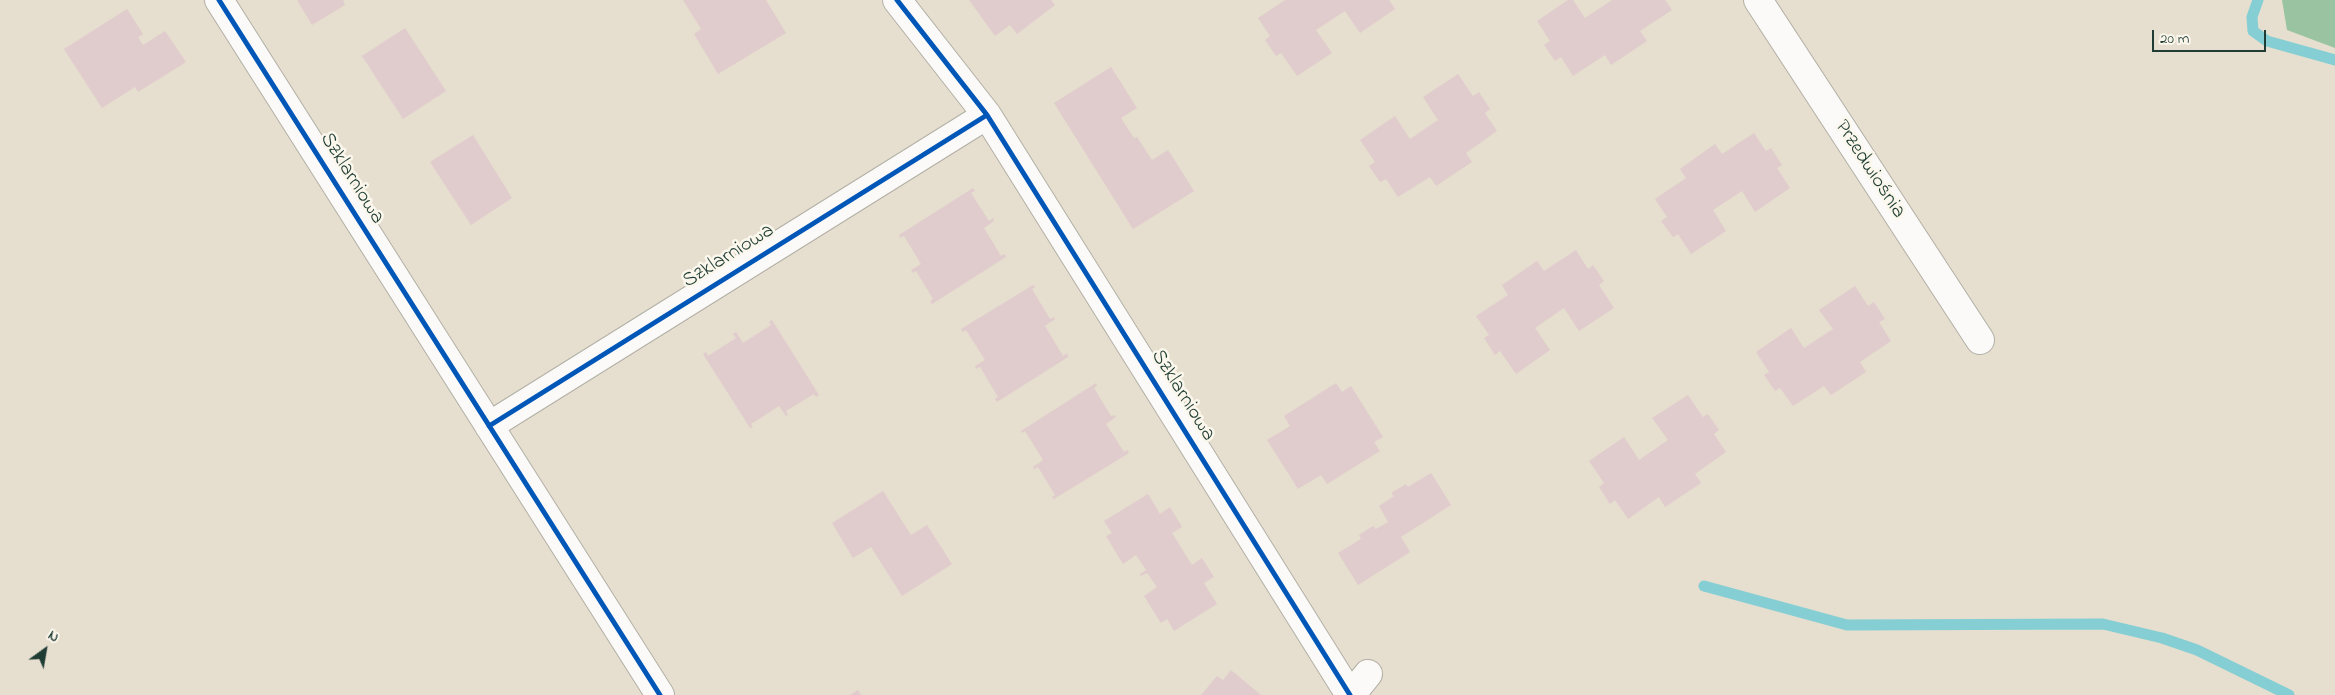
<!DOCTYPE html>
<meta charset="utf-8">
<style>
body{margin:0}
#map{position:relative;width:2335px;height:695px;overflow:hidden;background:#e6decf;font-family:"Indie Flower",sans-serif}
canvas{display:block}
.north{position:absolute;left:20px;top:625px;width:50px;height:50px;-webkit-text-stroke:4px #fbf7ec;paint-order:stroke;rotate:32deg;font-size:14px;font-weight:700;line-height:20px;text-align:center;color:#1f3d34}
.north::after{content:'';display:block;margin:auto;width:18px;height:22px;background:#1f3d34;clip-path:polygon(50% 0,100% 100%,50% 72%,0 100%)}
.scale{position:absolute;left:2152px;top:30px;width:114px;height:22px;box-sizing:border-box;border:2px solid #1f3d34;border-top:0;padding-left:6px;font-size:15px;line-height:18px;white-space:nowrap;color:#1f3d34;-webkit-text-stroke:4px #fbf7ec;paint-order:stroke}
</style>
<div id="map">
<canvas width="2335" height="695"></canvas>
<div class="north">N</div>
<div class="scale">20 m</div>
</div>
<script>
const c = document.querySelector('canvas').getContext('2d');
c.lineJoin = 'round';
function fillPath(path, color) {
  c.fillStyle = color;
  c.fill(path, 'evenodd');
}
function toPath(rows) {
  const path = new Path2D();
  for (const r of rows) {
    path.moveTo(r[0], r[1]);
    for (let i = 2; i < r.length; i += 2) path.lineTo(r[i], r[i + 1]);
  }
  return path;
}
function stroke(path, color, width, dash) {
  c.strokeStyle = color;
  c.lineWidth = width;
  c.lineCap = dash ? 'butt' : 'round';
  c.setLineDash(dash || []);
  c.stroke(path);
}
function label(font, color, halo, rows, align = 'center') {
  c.font = font + ' "Indie Flower",sans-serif';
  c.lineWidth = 5;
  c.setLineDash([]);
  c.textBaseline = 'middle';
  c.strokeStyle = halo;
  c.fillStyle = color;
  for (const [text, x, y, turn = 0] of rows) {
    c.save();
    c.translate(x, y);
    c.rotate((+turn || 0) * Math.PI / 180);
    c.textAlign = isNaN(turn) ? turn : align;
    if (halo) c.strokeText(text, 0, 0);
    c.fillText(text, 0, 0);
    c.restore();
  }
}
fillPath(toPath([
 [2282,0,2335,0,2335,48,2287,30]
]), '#9ac4a1');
stroke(toPath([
 [2258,0,2252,17,2253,31,2267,41,2335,60],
 [1704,586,1847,625,2103,624,2162,638,2197,650,2289,695]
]), '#85cfd4', 11);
fillPath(toPath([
 [297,0,345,0,343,1,345,5,312,25],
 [683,0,766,0,786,33,718,74,694,34,701,29],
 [969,0,1051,0,1055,5,1017,34,1010,25,995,36],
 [1285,0,1389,0,1395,9,1360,33,1345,11,1316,30,1332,53,1297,76,1281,53,1276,56,1265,40,1270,36,1258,18],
 [1568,0,1573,0,1585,18,1612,0,1665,0,1672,10,1640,31,1647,41,1611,65,1605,55,1573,76,1561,57,1555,61,1544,45,1550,41,1537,21],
 [127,9,143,34,138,37,143,45,165,31,186,62,138,92,135,87,102,108,64,49],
 [405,28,446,91,403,119,362,56],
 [1111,67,1137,108,1121,118,1134,138,1137,137,1152,160,1168,150,1194,191,1133,229,1054,103],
 [1458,74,1473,96,1479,92,1490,109,1485,113,1497,131,1466,153,1472,162,1436,186,1430,177,1398,197,1386,179,1380,182,1369,166,1375,162,1360,140,1395,116,1410,139,1438,120,1423,97],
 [1754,133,1766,151,1771,148,1782,165,1777,168,1790,188,1755,212,1742,191,1713,210,1726,231,1691,254,1678,234,1673,237,1661,221,1667,217,1655,199,1686,178,1680,169,1715,144,1722,154],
 [473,135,512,198,471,225,430,162],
 [973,188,975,191,971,193,989,221,993,218,994,221,984,228,1001,256,1005,254,1006,257,932,304,930,301,933,299,916,271,913,273,911,270,921,264,904,236,900,238,899,235],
 [1576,250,1588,269,1593,265,1604,281,1599,285,1614,308,1579,331,1564,308,1535,328,1550,350,1516,374,1500,351,1495,355,1484,338,1489,335,1476,316,1508,295,1502,285,1537,261,1544,271],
 [1033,285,1035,287,1032,289,1050,319,1054,317,1055,319,1045,326,1063,356,1067,353,1068,357,997,402,995,399,998,397,980,367,976,369,975,366,985,360,966,330,963,332,961,329],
 [1855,286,1868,306,1874,302,1885,319,1879,322,1891,341,1860,362,1866,372,1831,395,1824,386,1793,406,1780,388,1775,391,1764,375,1769,372,1756,352,1791,328,1804,348,1833,329,1819,310],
 [772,320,819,395,816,397,814,394,786,411,788,415,786,416,779,406,751,424,753,427,750,428,703,354,706,352,708,356,736,338,733,334,736,332,743,343,771,325,769,322],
 [1096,383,1097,386,1094,388,1111,416,1115,415,1116,417,1106,424,1124,452,1127,450,1129,453,1054,499,1052,497,1055,495,1038,467,1034,469,1033,467,1043,460,1025,431,1022,433,1021,431],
 [1336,383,1342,392,1351,386,1383,437,1374,442,1380,451,1327,484,1321,475,1298,489,1267,440,1290,426,1284,416],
 [1688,395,1703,417,1708,414,1719,430,1714,434,1726,452,1695,474,1701,483,1665,507,1659,497,1628,519,1615,500,1610,504,1599,487,1604,483,1589,461,1624,437,1639,460,1668,440,1652,418],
 [1431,473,1451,505,1401,537,1410,552,1358,585,1338,553,1361,539,1359,535,1373,526,1376,529,1388,522,1379,506,1394,496,1391,493,1406,484,1408,487],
 [883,491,911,535,927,525,952,564,902,596,871,547,853,558,832,523],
 [1148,494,1160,514,1170,507,1182,527,1172,533,1192,565,1202,558,1214,577,1204,583,1217,604,1174,631,1167,619,1161,623,1144,596,1157,587,1147,573,1141,576,1140,574,1146,570,1136,555,1123,564,1106,536,1112,533,1104,521],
 [1231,670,1261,695,1201,695,1217,676,1223,680],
 [858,690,861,695,850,695]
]), '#e0cccc');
const street = toPath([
 [219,0,660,695],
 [1758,0,1980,340],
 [987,115,1350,695],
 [489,426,987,115,897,0],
 [1351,695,1368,674]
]);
stroke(street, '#b2b0a5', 30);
stroke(street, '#fbfaf8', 28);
stroke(toPath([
 [219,0,660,695],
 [987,115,1350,695],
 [489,426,987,115,897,0]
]), '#0057b8', 5);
label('21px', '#1f3d34', '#fbf7ec', [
 ["Przedwiośnia",1869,170,57],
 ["Szklarniowa",351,179,58],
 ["Szklarniowa",729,257,-32],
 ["Szklarniowa",1182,396,58]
]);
</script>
